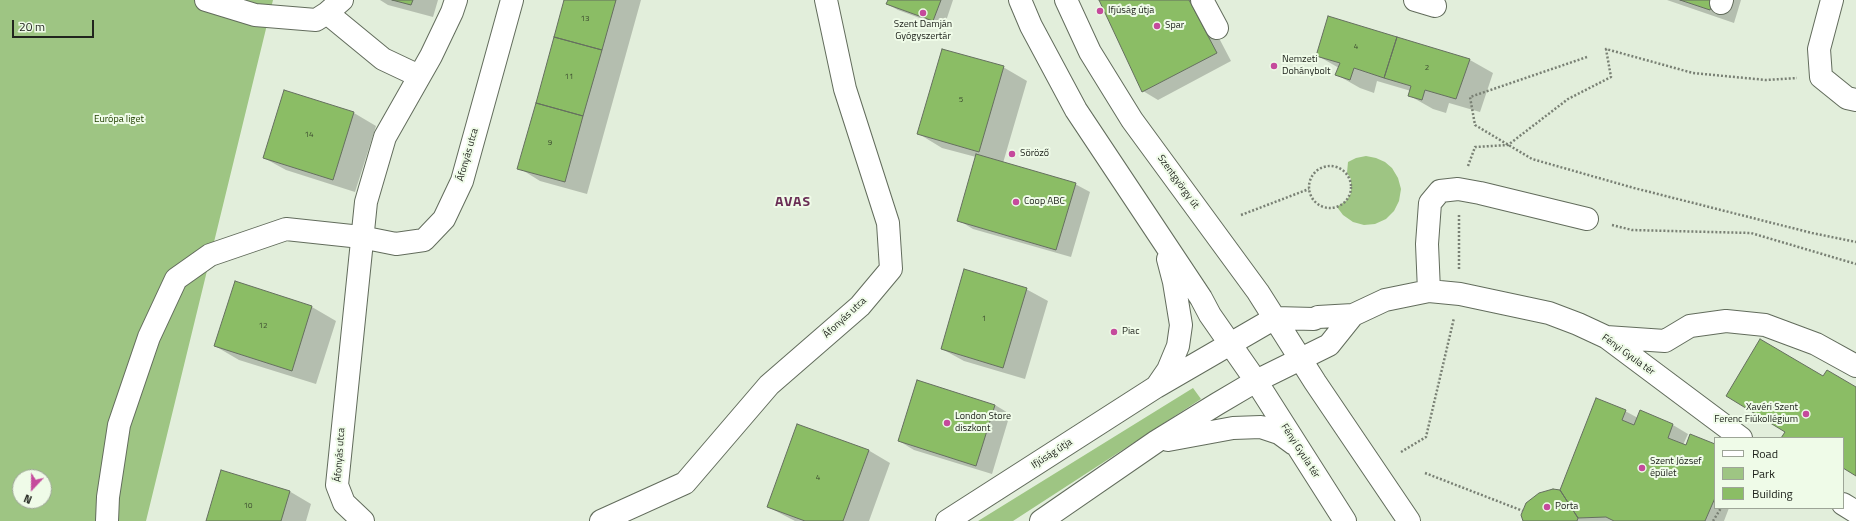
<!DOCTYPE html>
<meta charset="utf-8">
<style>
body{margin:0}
#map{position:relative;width:1856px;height:521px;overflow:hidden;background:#e2eedb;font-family:"Titillium Web",sans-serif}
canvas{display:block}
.legend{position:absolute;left:1714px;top:437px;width:130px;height:72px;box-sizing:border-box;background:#effbe8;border:1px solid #9da597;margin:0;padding:5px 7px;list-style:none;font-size:12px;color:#21251e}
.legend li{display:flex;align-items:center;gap:8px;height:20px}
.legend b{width:20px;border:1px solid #9da597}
.north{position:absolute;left:12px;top:469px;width:40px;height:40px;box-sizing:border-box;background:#effbe8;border:1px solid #9da597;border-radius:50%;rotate:202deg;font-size:11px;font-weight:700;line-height:16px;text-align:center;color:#21251e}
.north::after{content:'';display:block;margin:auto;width:14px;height:18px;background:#c54a9c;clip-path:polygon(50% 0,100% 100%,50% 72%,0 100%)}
.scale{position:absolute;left:12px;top:20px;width:82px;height:18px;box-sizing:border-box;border:2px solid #21251e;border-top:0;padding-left:5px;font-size:12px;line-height:14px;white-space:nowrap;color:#21251e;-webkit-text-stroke:3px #effbe8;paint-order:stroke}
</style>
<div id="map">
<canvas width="1856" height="521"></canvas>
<ul class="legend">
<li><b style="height:5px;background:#fff"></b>Road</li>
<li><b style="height:11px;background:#9ec583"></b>Park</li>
<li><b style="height:11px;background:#8bbd65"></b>Building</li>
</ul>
<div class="north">N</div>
<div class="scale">20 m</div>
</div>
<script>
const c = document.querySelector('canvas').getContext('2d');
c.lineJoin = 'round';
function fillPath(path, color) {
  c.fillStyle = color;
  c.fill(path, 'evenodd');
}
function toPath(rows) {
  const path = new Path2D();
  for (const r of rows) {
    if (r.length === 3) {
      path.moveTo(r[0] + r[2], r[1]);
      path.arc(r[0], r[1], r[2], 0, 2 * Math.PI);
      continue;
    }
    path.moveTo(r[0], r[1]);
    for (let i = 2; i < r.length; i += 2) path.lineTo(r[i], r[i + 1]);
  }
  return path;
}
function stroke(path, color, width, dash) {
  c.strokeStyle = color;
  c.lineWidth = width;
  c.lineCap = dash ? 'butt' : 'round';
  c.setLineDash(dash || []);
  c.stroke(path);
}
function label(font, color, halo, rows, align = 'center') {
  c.font = font + ' "Titillium Web",sans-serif';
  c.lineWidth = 4;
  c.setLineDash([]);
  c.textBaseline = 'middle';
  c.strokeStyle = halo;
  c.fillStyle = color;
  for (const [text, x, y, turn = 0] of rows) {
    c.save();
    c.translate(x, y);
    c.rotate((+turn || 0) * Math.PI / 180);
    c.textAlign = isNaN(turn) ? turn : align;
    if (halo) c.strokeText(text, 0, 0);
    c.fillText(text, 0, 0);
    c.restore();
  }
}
fillPath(toPath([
 [0,0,273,0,146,521,0,521],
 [20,477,44,477,44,501,20,501],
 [1366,156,1376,158,1385,162,1392,168,1398,178,1401,189,1399,201,1394,211,1386,219,1375,224,1364,225,1353,222,1343,215,1337,207,1347,200,1351,193,1351,179,1347,173,1348,162,1356,158],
 [1193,388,1201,399,1013,521,978,521]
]), '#9ec583');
fillPath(toPath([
 [380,0,438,0,433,17,388,5],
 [566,0,641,0,587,194,540,181,519,168],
 [889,0,953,0,944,27,898,10,887,4],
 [1100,0,1199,0,1231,61,1158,100,1143,91],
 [1667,0,1741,0,1734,23],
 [1329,17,1470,60,1493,73,1480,112,1449,103,1446,113,1433,109,1410,96,1411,91,1377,81,1374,93,1360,88,1337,75,1339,68,1318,56],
 [1003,67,1027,81,1003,163,1075,184,1090,192,1071,257,973,229,958,220,976,157,942,148,919,134],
 [285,92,354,113,376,126,355,192,286,170,264,158],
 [236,283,312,307,336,321,316,384,239,360,215,346],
 [1026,289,1048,301,1025,379,964,361,942,349],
 [995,405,1010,414,992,474,914,450,899,441],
 [1625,411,1638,418,1640,412,1673,425,1688,434,1683,445,1715,445,1715,508,1729,508,1724,521,1524,521,1563,491],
 [868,450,890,463,869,521,795,521,768,507],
 [289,491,311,504,306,521,207,521]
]), '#0003');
const building = toPath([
 [392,0,413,0,411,5,392,0],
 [564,0,616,0,602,50,554,37,564,0],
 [888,0,941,0,933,21,886,4,888,0],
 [1099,0,1189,0,1217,53,1142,92,1099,0],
 [1680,0,1713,0,1710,10,1680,0],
 [1328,16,1397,37,1384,78,1354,68,1350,80,1335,75,1340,63,1316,56,1328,16],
 [554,37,602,50,583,116,536,103,554,37],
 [1397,37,1470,59,1456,99,1425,90,1422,100,1408,96,1411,86,1384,78,1397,37],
 [942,49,1004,66,979,152,917,134,942,49],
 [284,90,354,112,333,180,263,158,284,90],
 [536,103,583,116,565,182,517,169,536,103],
 [976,154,1076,183,1056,250,957,221,976,154],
 [964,269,1027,288,1003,368,941,349,964,269],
 [235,281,312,306,292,371,214,346,235,281],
 [1760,339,1823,376,1827,370,1856,387,1856,476,1843,468,1843,438,1781,438,1785,432,1726,396,1760,339],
 [917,380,995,405,976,466,898,441,917,380],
 [1596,398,1626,410,1622,420,1634,425,1640,410,1673,424,1668,438,1686,445,1690,434,1715,444,1715,498,1705,521,1614,521,1606,517,1578,518,1560,490,1596,398],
 [797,424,869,450,843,521,805,521,767,507,797,424],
 [221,470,290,491,281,521,206,521,221,470],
 [1553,489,1560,490,1578,518,1577,521,1523,521,1521,515,1526,503,1539,493,1553,489]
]);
fillPath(building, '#8bbd65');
stroke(building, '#656f5f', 1);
const minor = toPath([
 [206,0,255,15,316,20,327,13],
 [342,0,327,13,383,59,419,76],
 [1020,0,1031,26,1076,110,1201,298,1210,315,1256,381,1345,521],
 [1066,0,1090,52,1132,120,1258,292,1315,382,1409,521],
 [1202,0,1217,28],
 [1415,0,1435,6],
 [1832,0,1819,49,1821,77,1847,98,1856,100],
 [1721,3,1722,0],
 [1429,291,1427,244,1430,203,1440,191,1458,189,1480,193,1587,219],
 [1275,318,1314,319,1318,317,1353,315,1385,300,1429,291,1460,294,1549,313,1578,324,1606,337,1741,438],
 [1606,337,1665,341,1690,326,1726,321,1765,325,1816,344,1856,366],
 [1157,386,1168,370,1178,346,1181,325,1174,282,1168,259],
 [1168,440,1233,428,1261,427,1279,433,1294,444],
 [1843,504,1856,512],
 [107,521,108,497,119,425,149,337,176,279,210,255,286,229,361,237,396,244,424,240,444,219,462,181,512,0],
 [363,521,344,503,337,485,366,202,385,137,431,56,452,12,456,0],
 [601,521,685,483,769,385,860,306,891,269,888,223,845,89,826,0],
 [947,521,1156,387,1275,318],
 [1041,521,1157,441,1217,404,1256,381,1329,345,1353,315]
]);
stroke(minor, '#626c5c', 24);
stroke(toPath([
 [1587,57,1470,97,1475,125,1532,159,1634,188,1812,233,1856,242],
 [1468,166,1475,147,1508,145,1568,99,1611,77,1606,49,1693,73,1766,80,1797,78],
 [1330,187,21],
 [1241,215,1309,189],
 [1459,215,1459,270],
 [1612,225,1632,230,1751,233,1856,264],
 [1401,452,1426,437,1454,318],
 [1425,473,1523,511],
 [1713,521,1721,508]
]), '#798074', 2.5, [2, 2]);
stroke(minor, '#fff', 22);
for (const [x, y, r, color] of [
 [1100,11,4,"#c54a9c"],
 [923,13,4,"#c54a9c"],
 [1157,26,4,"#c54a9c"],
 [1274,66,4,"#c54a9c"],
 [1012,154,4,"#c54a9c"],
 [1016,202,4,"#c54a9c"],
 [1114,332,4,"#c54a9c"],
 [1806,414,4,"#c54a9c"],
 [947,423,4,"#c54a9c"],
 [1642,468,4,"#c54a9c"],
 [1547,507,4,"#c54a9c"]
]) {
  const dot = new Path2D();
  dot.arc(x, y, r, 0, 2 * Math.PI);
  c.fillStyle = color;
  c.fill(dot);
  stroke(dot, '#effbe8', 1.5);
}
label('8px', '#3c4b30', null, [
 ["13",585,19],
 ["4",1356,47],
 ["2",1427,68],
 ["11",569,77],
 ["5",961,100],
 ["14",309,135],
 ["9",550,143],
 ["1",984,319],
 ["12",263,326],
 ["4",818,478],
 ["10",248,506]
]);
label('10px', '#21251e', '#effbe8', [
 ["Ifjúság útja",1108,11],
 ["Szent Damján",923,25,"center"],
 ["Gyógyszertár",923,37,"center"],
 ["Spar",1165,26],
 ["Nemzeti",1282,60],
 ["Dohánybolt",1282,72],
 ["Söröző",1020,154],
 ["Coop ABC",1024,202],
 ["Piac",1122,332],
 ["Xavéri Szent",1798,408,"right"],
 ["Ferenc Fiúkollégium",1798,420,"right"],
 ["London Store",955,417],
 ["diszkont",955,429],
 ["Szent József",1650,462],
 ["épület",1650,474],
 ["Porta",1555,507]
], 'left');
label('10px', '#224100', '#effbe8', [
 ["Európa liget",119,120]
]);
label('10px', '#21251e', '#effbe8', [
 ["Áfonyás utca",468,155,-74],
 ["Szentgyörgy út",1178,182,54],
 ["Áfonyás utca",845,318,-43],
 ["Fényi Gyula tér",1628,355,36],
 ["Fényi Gyula tér",1300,451,57],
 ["Ifjúság útja",1052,454,-33],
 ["Áfonyás utca",340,455,-86]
]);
c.letterSpacing = '1px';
label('bold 14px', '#6a2e55', '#effbe8', [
 ["AVAS",793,203]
]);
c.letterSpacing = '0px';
</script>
